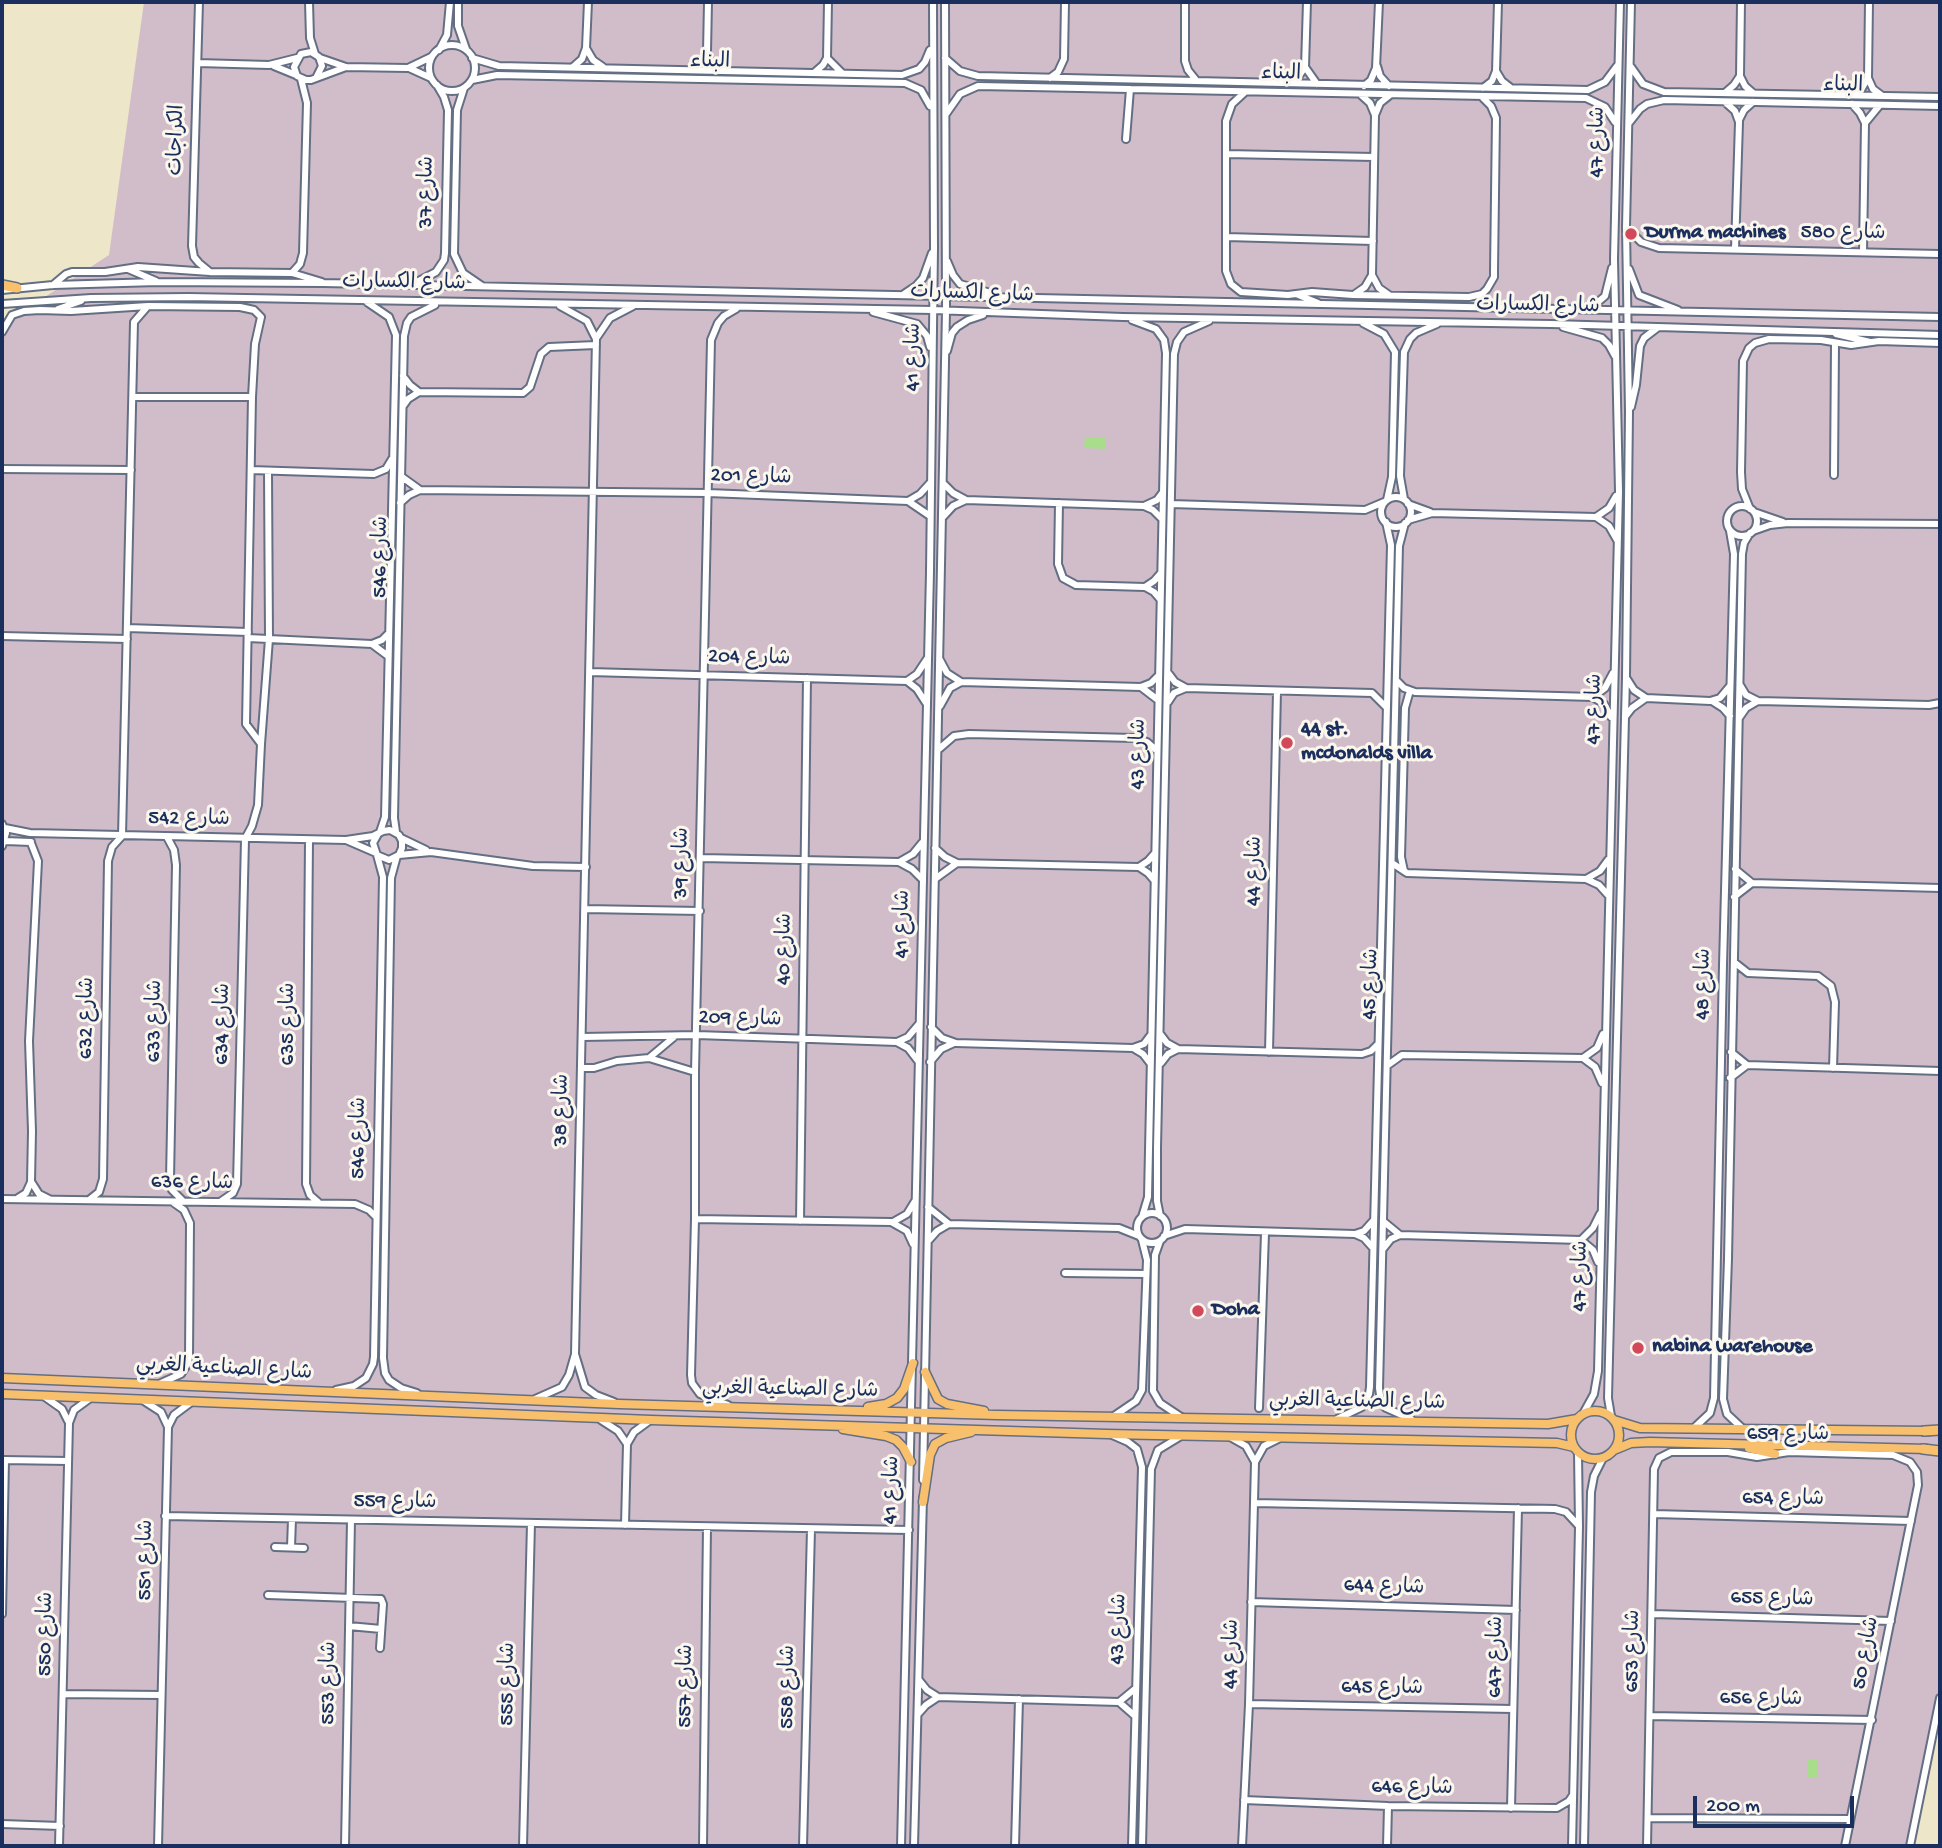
<!DOCTYPE html>
<meta charset="utf-8">
<style>
body{margin:0}
#map{position:relative;width:1942px;height:1848px;overflow:hidden;background:#ede6c8;font-family:"Gochi Hand",sans-serif}
canvas{display:block}
.frame{position:absolute;inset:0;border:4px solid #1b2f5e;pointer-events:none}
.scale{position:absolute;left:1693px;top:1796px;width:161px;height:32px;box-sizing:border-box;border:4px solid #1b2f5e;border-top:0;padding-left:9px;font-size:21px;line-height:24px;white-space:nowrap;color:#1b2f5e;-webkit-text-stroke:5px #fbf7ec;paint-order:stroke}
</style>
<div id="map">
<canvas width="1942" height="1848"></canvas>
<div class="frame"></div>
<div class="scale">200 m</div>
</div>
<script>
const c = document.querySelector('canvas').getContext('2d');
c.lineJoin = 'round';
function fillPath(path, color) {
  c.fillStyle = color;
  c.fill(path, 'evenodd');
}
function toPath(rows) {
  const path = new Path2D();
  for (const r of rows) {
    if (r.length === 3) {
      path.moveTo(r[0] + r[2], r[1]);
      path.arc(r[0], r[1], r[2], 0, 2 * Math.PI);
      continue;
    }
    path.moveTo(r[0], r[1]);
    for (let i = 2; i < r.length; i += 2) path.lineTo(r[i], r[i + 1]);
  }
  return path;
}
function stroke(path, color, width, dash) {
  c.strokeStyle = color;
  c.lineWidth = width;
  c.lineCap = dash ? 'butt' : 'round';
  c.setLineDash(dash || []);
  c.stroke(path);
}
function label(font, color, halo, rows, align = 'center') {
  c.font = font + ' "Gochi Hand","Playpen Sans Arabic",sans-serif';
  c.lineWidth = 6;
  c.setLineDash([]);
  c.textBaseline = 'middle';
  c.strokeStyle = halo;
  c.fillStyle = color;
  for (const [text, x, y, turn = 0] of rows) {
    c.save();
    c.translate(x, y);
    c.rotate((+turn || 0) * Math.PI / 180);
    c.textAlign = isNaN(turn) ? turn : align;
    if (halo) c.strokeText(text, 0, 0);
    c.fillText(text, 0, 0);
    c.restore();
  }
}
fillPath(toPath([
 [144,2,1940,2,1940,1715,1914,1846,2,1846,2,325,109,255]
]), '#d1bdca');
fillPath(toPath([
 [1085,438,1106,438,1106,449,1084,448],
 [1808,1759,1818,1759,1817,1778,1808,1778]
]), '#a9dc8b');
const minor = toPath([
 [199,2,192,246,194,257,199,263,210,272],
 [309,2,310,38,315,54],
 [458,2,458,26,466,49],
 [708,2,707,52,711,63,718,70],
 [1185,2,1185,61,1188,70,1196,80],
 [452,68,23],
 [586,48,593,60,603,67],
 [439,50,447,35,450,2],
 [320,58,346,67,408,68,431,57],
 [472,58,499,66,902,75,919,69,925,62,930,50],
 [827,58,842,73],
 [945,58,960,71,978,76,1588,90,1605,82,1617,66],
 [198,63,269,65,297,58],
 [274,66,296,75],
 [1377,66,1380,76,1389,86],
 [573,67,582,59,586,48,588,2],
 [1305,67,1317,84],
 [1631,67,1643,84,1664,92,1940,97],
 [409,68,431,78],
 [1496,71,1502,81,1511,88],
 [815,72,823,65,827,58,828,2],
 [1740,76,1745,86,1753,93],
 [316,78,322,66,319,57,311,52,301,54,294,67,297,76,306,80,311,80,346,67],
 [1050,78,1058,72,1064,59,1065,2],
 [1868,78,1873,89,1881,95],
 [472,80,497,75,905,83,921,90,930,106],
 [1294,83,1305,67,1307,2],
 [1364,86,1371,80,1376,68,1379,2],
 [464,88,457,110,454,254,463,273,482,286],
 [1483,88,1492,81,1496,71,1498,2],
 [1245,92,1232,104,1226,121,1226,271,1231,284,1241,292,1288,295,1312,292,1353,295,1469,297,1482,294,1487,289,1494,277,1494,271,1496,118,1491,106,1483,98],
 [1726,92,1734,85,1740,76,1741,2],
 [1360,94,1370,103,1375,115],
 [1854,95,1862,88,1868,78,1869,2],
 [1725,102,1735,111,1739,122,1735,249],
 [1852,104,1860,113,1865,123,1863,252],
 [946,114,960,94,978,86,1586,98,1605,107,1615,122],
 [1739,120,1744,110,1753,102],
 [1629,123,1640,109,1647,104,1664,100,1940,106],
 [1865,123,1879,106],
 [1126,139,1130,89],
 [1226,154,1374,157],
 [1626,227,1641,242,1659,248,1940,254],
 [1226,237,1373,241],
 [947,261,953,275,960,284,997,295],
 [128,269,156,281],
 [1629,269,1639,295,1678,310],
 [292,273,300,264,303,253,307,103,301,79],
 [413,284,436,272,444,260,445,253,448,110,444,97,437,85],
 [53,285,66,274,72,272,105,272,138,267,210,272,292,273,322,282],
 [2,290,53,285,158,282,323,283,1940,317],
 [904,294,916,286,923,278,932,253],
 [1296,294,1318,303],
 [1355,294,1365,287,1372,275],
 [1389,295,1379,288,1372,275,1375,115,1380,103,1390,95],
 [367,302,389,317,396,335,385,817,380,832],
 [2,304,91,298,188,297,933,310,1123,317,1551,324,1940,335],
 [58,309,81,301],
 [1582,309,1598,302,1605,296,1612,268],
 [873,312,917,324,927,336,930,347],
 [1132,320,1156,329,1164,340,1166,353,1148,1197,1142,1217],
 [1363,323,1384,334,1395,352,1392,477,1387,500],
 [1563,327,1602,338,1609,345,1615,356],
 [2,332,12,315,24,311,40,310,71,311,148,306,240,307,254,310,261,317,255,344,252,397,246,724,261,744,258,805,252,826,245,839,237,1184,233,1193,220,1202],
 [1836,334,1870,342],
 [597,337,610,318,633,306],
 [947,351,952,333,957,327,968,320,983,315],
 [403,376,410,385,419,392],
 [133,397,252,397],
 [403,406,408,399,419,392,523,393,530,387,541,354,549,347,596,345],
 [1631,407,1636,385,1640,346,1644,338,1657,328],
 [2,469,131,470],
 [251,470,374,474,386,469,392,459],
 [1834,475,1835,343],
 [402,477,420,490],
 [943,483,953,493,966,500],
 [1396,512,15],
 [1404,499,1400,476,1404,352,1410,339,1416,333,1437,324],
 [908,501,920,494,930,483],
 [400,503,409,495,420,490,708,493,908,501,930,516],
 [1059,503,1058,564,1063,578,1076,585,1145,587,1154,592,1160,599],
 [1171,504,1365,510,1384,502],
 [1408,504,1430,512],
 [1144,506,1153,510,1162,519],
 [1742,521,15],
 [1750,509,1742,489,1741,472,1743,361,1749,348,1755,343,1769,339,1821,340,1851,345,1879,341,1940,343],
 [1754,512,1783,522],
 [1596,517,1609,508,1616,496],
 [942,518,953,506,966,500,1144,506,1157,500,1163,492],
 [1408,520,1432,513,1596,517,1609,526,1617,540],
 [1405,523,1399,546,1379,1388,1381,1402,1386,1408,1411,1419],
 [1753,531,1770,525,1788,523,1940,524],
 [1145,587,1154,581,1161,573],
 [127,628,248,632],
 [2,636,127,639],
 [248,638,372,644,388,656],
 [372,644,382,640,389,633],
 [940,660,947,673,961,682,1141,687,1151,683,1159,675],
 [590,672,907,681,917,674,927,659],
 [1169,674,1175,682,1186,688],
 [1627,679,1634,690,1646,698,1710,701,1720,698,1730,686],
 [1396,680,1404,688,1415,692,1593,697,1604,704,1611,717],
 [907,681,917,689,926,703],
 [1740,685,1746,695,1758,701,1929,705,1940,703],
 [1141,687,1158,700],
 [1593,697,1605,688,1613,673],
 [1712,701,1723,708,1730,716],
 [1168,702,1174,693,1186,688,1372,693,1386,707],
 [940,706,950,688,961,682],
 [1625,717,1632,708,1646,698],
 [1739,718,1746,708,1758,701],
 [261,744,269,639,268,471],
 [939,749,954,736,969,734,1134,738,1147,742,1156,750],
 [2,824,6,833,2,846],
 [5,828,30,833,346,840,373,836,383,831,390,830,399,835,402,841,402,848,399,855,389,860,377,855,373,843,378,834],
 [396,832,394,818,404,336,407,323,411,317,435,305],
 [167,837,174,850,176,865,170,1179,172,1190,183,1201],
 [401,838,426,850],
 [309,840,306,1184,310,1195,318,1202],
 [346,840,376,853],
 [5,841,31,842],
 [935,848,945,857,957,863,1139,867,1148,873,1154,880],
 [399,855,431,852,533,866,586,867],
 [397,856,391,878,383,1358,385,1373,389,1380,401,1388,417,1393],
 [701,858,899,862,912,869,923,880],
 [899,862,913,854,922,843],
 [1392,863,1407,873,1586,879,1599,885,1608,895],
 [1139,867,1148,861,1155,853],
 [1735,869,1752,883,1940,888],
 [1404,871,1401,857,1405,708,1409,694],
 [935,879,957,863],
 [1586,879,1600,871,1608,860],
 [1734,897,1752,883],
 [585,909,700,911],
 [1734,962,1748,973,1818,976,1831,986,1835,1002,1833,1068],
 [931,1027,942,1038,956,1043,1133,1048,1144,1044,1150,1036],
 [1161,1035,1167,1043,1178,1049,1362,1054,1371,1051,1378,1044],
 [582,1037,697,1035,897,1042,908,1048,918,1061],
 [897,1042,908,1037,919,1024],
 [1133,1048,1143,1054,1150,1063],
 [1269,1052,1277,691],
 [1731,1052,1747,1065,1940,1071],
 [649,1058,674,1037],
 [1583,1058,1595,1067,1602,1083],
 [930,1062,941,1049,954,1043],
 [1161,1063,1168,1054,1178,1049],
 [1388,1065,1402,1055,1583,1058,1597,1048,1603,1034],
 [581,1068,594,1068,617,1061,649,1058,695,1072],
 [1730,1078,1747,1065],
 [32,1183,39,1194,49,1199],
 [18,1198,26,1193,31,1182,32,1131,29,1041,38,861,31,843],
 [2,1199,355,1204,369,1210,376,1217],
 [89,1200,99,1192,103,1179,108,861,112,847,122,836,134,322,147,307],
 [928,1207,949,1224],
 [1152,1228,15],
 [1160,1216,1157,1201,1157,1147,1174,354,1177,342,1184,332,1209,321],
 [695,1219,891,1222,907,1231,913,1244],
 [800,1221,807,678],
 [1383,1221,1400,1235,1581,1240,1593,1250,1598,1262],
 [893,1222,907,1214,915,1201],
 [1355,1234,1364,1238,1373,1248],
 [1164,1236,1185,1229,1355,1234,1364,1231,1373,1221],
 [929,1240,937,1231,949,1224,1119,1228,1139,1236],
 [1581,1240,1593,1228,1600,1214],
 [1160,1241,1155,1255,1153,1391,1160,1403,1181,1417],
 [1383,1249,1391,1239,1400,1235],
 [1065,1273,1146,1274],
 [575,1354,585,1387,596,1395,614,1402],
 [161,1383,181,1374,188,1363,189,1357,190,1223,184,1210,174,1203],
 [336,1390,354,1386,366,1378,373,1364,374,1357,383,877,377,855],
 [45,1397,62,1409,68,1421],
 [535,1399,562,1387,569,1375,575,1354,596,339,587,321,560,306],
 [144,1401,161,1412,168,1427],
 [728,1405,700,1394,692,1383,691,1375,695,1219,695,1072,711,340,718,323,724,316,736,309],
 [1259,1408,1265,1233],
 [1583,1414,1594,1394,1598,1371,1619,492,1614,259,1620,2],
 [1114,1416,1136,1401,1142,1390,1147,1260,1142,1240],
 [1611,1416,1608,1398,1626,677,1629,412,1626,227,1631,2],
 [1337,1419,1362,1407,1369,1394,1370,1387,1391,545,1386,522],
 [601,1420,618,1431,627,1444],
 [1695,1427,1710,1413,1714,1398,1723,965,1734,554,1730,531],
 [1742,1428,1727,1414,1723,1399,1728,1259,1742,554,1744,543,1750,533],
 [1112,1435,1128,1442,1137,1449,1142,1467,1132,1846],
 [1230,1437,1246,1446,1255,1462,1249,1704,1242,1846],
 [3,1460,68,1461],
 [1255,1462,1264,1446,1280,1438],
 [923,1480,946,311,945,2],
 [1254,1503,1555,1509,1566,1512,1578,1525],
 [1654,1514,1911,1521],
 [165,1516,909,1530],
 [625,1525,627,1444,634,1432,649,1421],
 [275,1547,304,1548],
 [291,1547,292,1519],
 [268,1595,381,1599,383,1604,380,1648],
 [1251,1602,1516,1610],
 [2,1614,5,1460],
 [1653,1614,1891,1621],
 [349,1626,381,1629],
 [919,1680,927,1690,938,1697],
 [63,1694,161,1695],
 [1119,1702,1136,1688],
 [1249,1704,1513,1709],
 [918,1714,926,1705,938,1697,1119,1702,1135,1716],
 [1650,1716,1872,1720],
 [1244,1800,1388,1806,1557,1808,1569,1801,1573,1795],
 [1511,1808,1518,1508],
 [1648,1818,1850,1819],
 [2,1824,60,1826],
 [59,1846,69,1423,74,1410,89,1399],
 [158,1846,168,1427,174,1415,190,1403],
 [345,1846,351,1520],
 [523,1846,531,1523],
 [703,1846,707,1527],
 [803,1846,811,1529],
 [901,1846,930,572,934,248,933,2],
 [914,1846,923,1498],
 [1015,1846,1019,1699],
 [1142,1846,1151,1469,1158,1450,1181,1436],
 [1387,1846,1388,1806],
 [1572,1846,1579,1527,1578,1452],
 [1584,1846,1591,1492,1594,1476,1603,1458],
 [1647,1846,1654,1469,1659,1458,1671,1452,1728,1452,1757,1457,1789,1452,1893,1455,1910,1462,1917,1472,1918,1485,1845,1846],
 [1910,1846,1940,1698]
]);
const major = toPath([
 [925,1372,938,1399,947,1404,984,1411],
 [2,1378,619,1404,997,1415,1548,1424,1577,1419],
 [2,1394,651,1420,1107,1434,1557,1443,1574,1447],
 [868,1407,886,1404,897,1398,904,1389,913,1363],
 [1595,1435,24],
 [1614,1420,1640,1428,1929,1431],
 [843,1429,886,1436,896,1440,903,1447,911,1462],
 [1749,1448,1775,1454],
 [1614,1450,1631,1443,1650,1442,1927,1449],
 [923,1502,930,1455,935,1444,946,1438,971,1432]
]);
const highway = toPath([
 [2,285,17,288],
 [1924,1431,1940,1430],
 [1923,1449,1940,1451]
]);
stroke(minor, '#646f83', 10);
stroke(major, '#646f83', 11);
stroke(highway, '#646f83', 12);
stroke(minor, '#fff', 6);
stroke(major, '#f8bf6c', 8);
stroke(highway, '#f8bf6c', 9);
for (const [x, y, r, color] of [
 [1631,234,7,"#d1495b"],
 [1287,743,7,"#d1495b"],
 [1198,1311,7,"#d1495b"],
 [1638,1348,7,"#d1495b"]
]) {
  const dot = new Path2D();
  dot.arc(x, y, r, 0, 2 * Math.PI);
  c.fillStyle = color;
  c.fill(dot);
  stroke(dot, '#fbf7ec', 2.5);
}
label('21px', '#1b2f5e', '#fbf7ec', [
 ["البناء",710,63,1],
 ["البناء",1281,75,1],
 ["البناء",1843,87,1],
 ["الكراجات",178,140,-88],
 ["شارع 47",1599,142,-89],
 ["شارع 37",428,192,-89],
 ["شارع 580",1843,234,1],
 ["شارع الكسارات",404,284,1],
 ["شارع الكسارات",972,295,2],
 ["شارع الكسارات",1538,307,1],
 ["شارع 41",915,357,-89],
 ["شارع 201",751,478,2],
 ["شارع 546",382,557,-89],
 ["شارع 204",749,659,2],
 ["شارع 47",1596,709,-89],
 ["شارع 43",1140,754,-89],
 ["شارع 542",189,820,1],
 ["شارع 39",683,863,-89],
 ["شارع 44",1256,871,-89],
 ["شارع 41",904,924,-89],
 ["شارع 40",786,949,-89],
 ["شارع 45",1372,984,-88],
 ["شارع 48",1705,984,-89],
 ["شارع 632",88,1018,-89],
 ["شارع 209",740,1020,2],
 ["شارع 633",156,1021,-89],
 ["شارع 634",224,1024,-89],
 ["شارع 635",290,1024,-90],
 ["شارع 38",563,1110,-89],
 ["شارع 546",360,1138,-89],
 ["شارع 636",192,1184,1],
 ["شارع 47",1582,1276,-89],
 ["شارع الصناعية الغربي",224,1370,3],
 ["شارع الصناعية الغربي",790,1391,1],
 ["شارع الصناعية الغربي",1357,1403,1],
 ["شارع 659",1788,1436],
 ["شارع 41",893,1490,-88],
 ["شارع 654",1783,1500,1],
 ["شارع 559",395,1503,1],
 ["شارع 551",147,1560,-89],
 ["شارع 644",1384,1588,2],
 ["شارع 655",1772,1600,2],
 ["شارع 43",1120,1629,-88],
 ["شارع 550",47,1634,-89],
 ["شارع 653",1634,1651,-89],
 ["شارع 50",1867,1653,-79],
 ["شارع 44",1233,1654,-89],
 ["شارع 647",1497,1657,-89],
 ["شارع 553",330,1683,-89],
 ["شارع 555",509,1684,-89],
 ["شارع 557",687,1686,-89],
 ["شارع 558",789,1687,-89],
 ["شارع 645",1382,1689,1],
 ["شارع 656",1761,1700,1],
 ["شارع 646",1412,1789,1]
]);
label('bold 21px', '#1b2f5e', '#fbf7ec', [
 ["Durma machines",1645,234],
 ["44 st.",1301,731],
 ["mcdonalds villa",1301,755],
 ["Doha",1212,1311],
 ["nabina warehouse",1652,1348]
], 'left');
</script>
